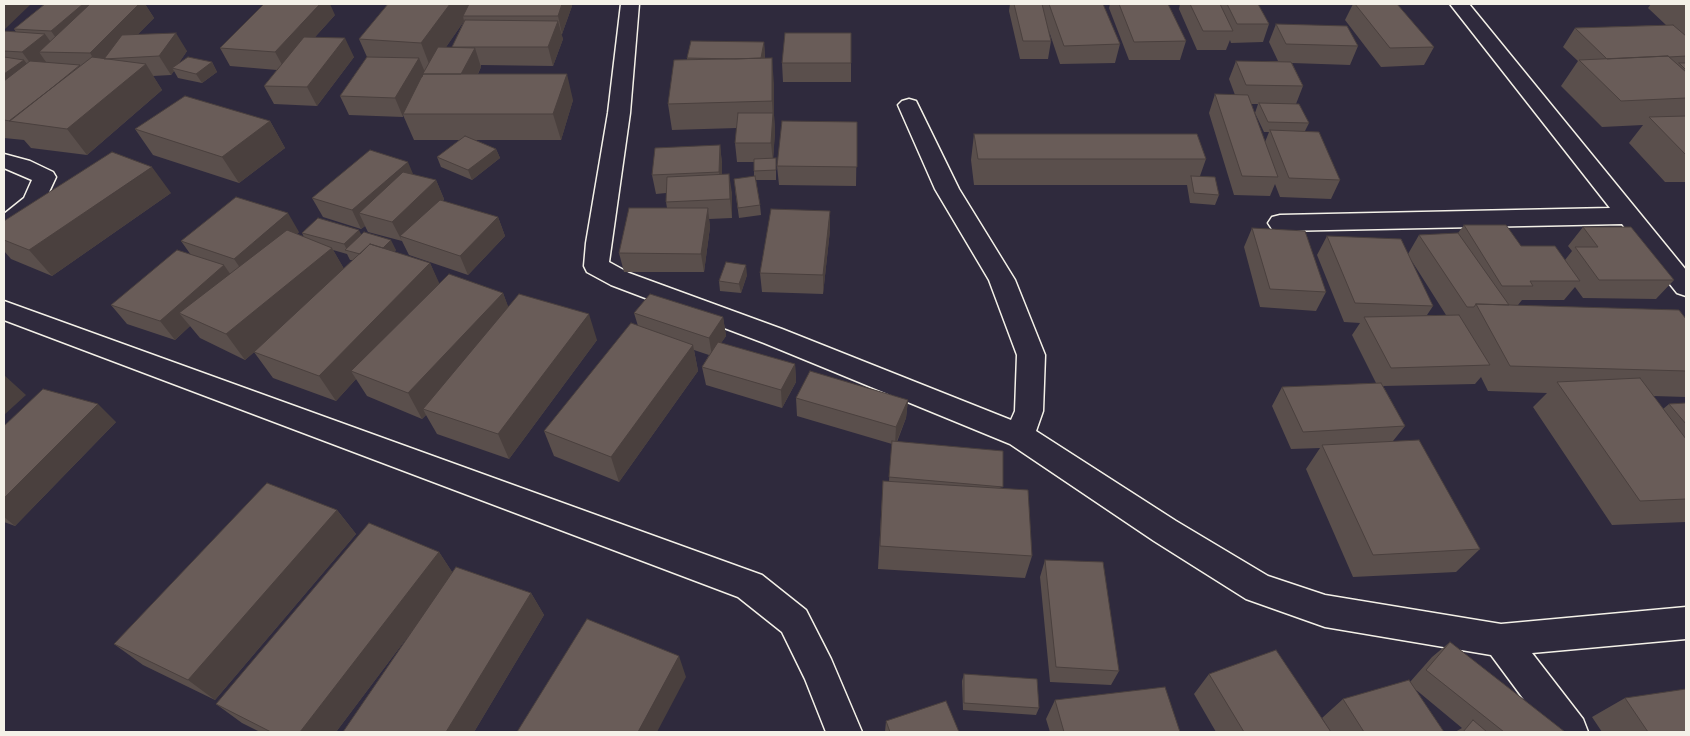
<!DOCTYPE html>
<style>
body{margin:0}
#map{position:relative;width:1690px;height:736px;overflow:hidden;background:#2f2a3d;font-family:"Patrick Hand",sans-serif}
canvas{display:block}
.frame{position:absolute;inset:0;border:5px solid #f4f1e8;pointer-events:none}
</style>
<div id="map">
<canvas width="1690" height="736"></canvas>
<div class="frame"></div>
</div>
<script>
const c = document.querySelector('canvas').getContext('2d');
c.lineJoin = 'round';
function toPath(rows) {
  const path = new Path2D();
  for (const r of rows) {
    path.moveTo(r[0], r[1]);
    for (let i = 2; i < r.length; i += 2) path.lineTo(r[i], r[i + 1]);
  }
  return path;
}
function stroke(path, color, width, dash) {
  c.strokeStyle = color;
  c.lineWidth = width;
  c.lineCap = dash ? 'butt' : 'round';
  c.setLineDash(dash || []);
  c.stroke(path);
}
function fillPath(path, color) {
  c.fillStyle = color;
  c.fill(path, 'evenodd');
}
const minor = toPath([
 [621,4,639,4,630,113,609,262,629,273,782,329,1011,420,1015,411,1017,355,989,280,935,189,898,105,902,101,909,99,916,101,959,189,1015,280,1045,355,1043,411,1036,431,1176,521,1268,576,1325,595,1501,624,1686,607,1686,639,1532,653,1583,719,1588,732,1548,732,1491,655,1325,627,1246,599,1154,541,1010,444,764,343,611,285,587,272,584,266,586,243,608,113,621,4],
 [1450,4,1469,4,1686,270,1686,296,1677,293,1622,224,1280,231,1272,229,1268,223,1272,217,1280,215,1610,208,1450,4],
 [4,154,30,161,53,172,56,177,42,207,12,232,4,234,4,214,24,198,32,180,4,168,4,154],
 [4,301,762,575,806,610,831,659,862,732,826,732,805,679,782,632,738,597,4,320,4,301]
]);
stroke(minor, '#f4f1e8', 3);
fillPath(minor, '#2f2a3d');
fillPath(toPath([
 [45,4,145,4,154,18,138,34,187,51,178,64,212,62,217,72,202,83,178,78,174,71,171,75,153,76,162,90,87,155,31,148,24,140,4,138,4,31,16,32,14,29],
 [388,4,572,4,572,6,562,34,561,34,563,39,553,66,481,65,481,67,478,74,573,100,561,140,475,140,496,149,500,158,472,180,441,167,437,157,460,140,414,140,403,115,403,117,349,115,340,96,367,57,359,39],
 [464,21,452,47,452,48,446,47],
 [1010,4,1042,4,1042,7,1043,4,1103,4,1120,44,1115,63,1060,64,1049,31,1051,41,1048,59,1020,59,1009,11],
 [1110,4,1168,4,1186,41,1180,60,1129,60,1109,8],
 [1180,4,1258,4,1269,24,1263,42,1231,43,1230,40,1226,50,1197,50,1179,9],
 [1353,4,1397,4,1434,47,1424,65,1381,67,1345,20],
 [1651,4,1686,4,1686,182,1665,182,1629,143,1643,125,1602,127,1561,86,1578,61,1563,47,1575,28,1666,25,1648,8],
 [335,15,315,37,354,57,317,106,274,104,264,86,277,70,230,66,220,48],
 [1276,24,1358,46,1350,65,1292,63,1303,86,1296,104,1309,123,1305,131,1340,180,1331,199,1280,197,1275,184,1270,196,1234,195,1209,113,1215,94,1235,95,1229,79,1236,61,1278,61,1269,42],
 [1251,104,1258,104,1255,113,1264,132,1269,132,1265,142],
 [851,33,851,82,783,82,782,63],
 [764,42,765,58,774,84,774,115,775,132,773,158,776,158,776,180,756,180,760,205,761,215,739,218,735,189,754,176,754,162,737,162,735,143,737,128,672,130,668,104,687,60,687,58],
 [270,121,285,148,239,183,153,155,135,129],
 [857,122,856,186,779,185,777,166],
 [974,134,1206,159,1200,176,1219,195,1215,205,1190,203,1187,185,974,185,971,160],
 [720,145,722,164,722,174,732,193,732,218,709,219,710,227,704,272,624,272,619,253,667,208,666,202,666,193,656,194,652,175],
 [414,175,436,180,444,199,443,201,498,217,505,236,468,275,409,255,402,241,368,232,365,226,361,229,323,217,312,198],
 [171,193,52,276,11,259,4,251,4,221],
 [1464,225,1521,246,1565,260,1572,251,1568,246,1583,227,1674,280,1656,299,1583,298,1575,287,1564,300,1522,300,1518,305,1508,305,1686,319,1686,397,1653,396,1663,409,1669,404,1686,403,1686,522,1612,525,1533,407,1547,393,1488,391,1481,377,1475,384,1383,386,1405,426,1393,441,1480,549,1456,572,1353,577,1306,469,1320,448,1291,449,1272,406,1282,387,1376,383,1352,335,1360,323,1344,322,1317,255,1327,236,1408,254,1419,235,1458,233],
 [1408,255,1446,315,1427,315,1433,306],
 [1252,228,1326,292,1316,311,1260,307,1244,247],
 [830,230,823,294,762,292,760,273],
 [299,232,297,234,304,237,302,233,361,234,396,250,394,252,430,263,439,284,503,293,508,307,597,340,509,459,437,434,426,415,422,419,367,396,356,379,336,401,273,378,254,352,245,360,200,338,190,326,175,340,127,324,111,305,191,255,181,241],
 [333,250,347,254,350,260,353,260,344,269],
 [747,275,741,293,720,291,719,281],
 [634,313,723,317,726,336,721,343,795,364,796,382,782,408,706,385,702,367,709,355,694,350,698,371,619,482,554,456,544,431,638,326],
 [796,398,908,400,906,418,897,442,1002,488,1032,556,1025,578,878,569,883,481,889,481,892,444,797,416],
 [116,422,15,526,4,522,4,426],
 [337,510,356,534,215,700,143,665,114,644],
 [439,552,452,572,531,593,544,615,474,732,343,732,412,631,336,732,260,732,242,723,216,704],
 [1045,560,1119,671,1111,685,1050,682,1040,577],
 [1450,642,1565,732,1455,732,1462,728,1415,689,1444,732,1216,732,1194,694,1209,674,1331,732,1322,718,1343,699,1410,682,1432,657],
 [964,674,1039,708,1036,715,963,710,962,681],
 [1625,698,1686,732,1602,732,1592,717],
 [1055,700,1180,732,1050,732,1046,719],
 [886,721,959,732,885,732]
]), '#5a4f4c');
fillPath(toPath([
 [4,4,29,4,30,5,4,30],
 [83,4,108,4,64,49,51,31],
 [139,4,145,4,154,18,115,58,104,59,102,72,90,53],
 [320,4,330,4,335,15,285,70,275,52],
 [450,4,470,4,463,16,464,21,431,69,421,43],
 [562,4,572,4,572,6,562,34,558,16],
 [558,21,563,39,553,66,548,47],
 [176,33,187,51,175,69,172,68,174,71,171,75,159,56],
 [45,34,58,52,39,52,46,62,36,71,22,52],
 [345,38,354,57,317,106,307,87],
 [764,42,765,61,761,59],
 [475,48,481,67,466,97,459,78],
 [419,58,427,77,421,77,423,83,403,114,403,117,395,98],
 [772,58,774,84,774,115,775,132,773,162,771,143,773,120,772,101],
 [24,60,38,78,4,104,4,74],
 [212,62,217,72,202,83,196,74],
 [146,64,162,90,87,155,67,129],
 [567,74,573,100,561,140,553,114],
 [270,121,285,148,239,183,222,157],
 [720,145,722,164,722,191,719,172],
 [496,149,500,158,472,180,468,170],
 [408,162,416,181,359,213,365,226,361,229,352,210],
 [152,167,171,193,52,276,29,250],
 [729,174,732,193,732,218,730,199],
 [436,180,444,199,405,238,400,236,402,241,392,222],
 [708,208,710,227,704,272,701,254],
 [830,211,830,230,823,294,823,275],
 [288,213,299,232,247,278,234,259],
 [498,217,505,236,468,275,460,256],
 [359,230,364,240,347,250,344,244],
 [391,240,396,250,378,268,373,258],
 [332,248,347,274,245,360,226,334],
 [430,263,442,289,351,371,356,379,336,401,319,376],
 [224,265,237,284,179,313,190,326,175,340,160,321],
 [746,265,747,275,741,293,739,284],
 [503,293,513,319,423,409,426,415,422,419,408,393],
 [589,314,597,340,509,459,498,434],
 [723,317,726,336,712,356,709,338],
 [693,345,698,371,619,482,611,457],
 [795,364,796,382,782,408,781,390],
 [4,375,26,395,4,415],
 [908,400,906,418,895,445,896,427],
 [98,404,116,422,15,526,4,517,4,498],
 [337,510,356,534,215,700,188,680],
 [439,552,454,575,336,732,300,732],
 [531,593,544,615,474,732,446,732],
 [679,656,686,677,657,732,638,732]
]), '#4a403e');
const building = toPath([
 [45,4,83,4,51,31,14,29,45,4],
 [90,4,139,4,90,53,39,52,90,4],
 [264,4,320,4,275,52,220,48,264,4],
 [388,4,450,4,421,43,359,39,388,4],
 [469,4,562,4,558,16,463,16,469,4],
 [1014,4,1042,4,1051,41,1023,41,1014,4],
 [1049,4,1103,4,1120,44,1064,46,1049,4],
 [1119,4,1168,4,1186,41,1134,42,1119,4],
 [1190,4,1220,4,1233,31,1203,31,1190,4],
 [1227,4,1258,4,1269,24,1237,24,1227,4],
 [1355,4,1397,4,1434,47,1390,48,1355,4],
 [465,20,558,21,548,47,452,47,465,20],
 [1276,24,1347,26,1358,46,1286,44,1276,24],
 [1673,25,1686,36,1686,56,1669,57,1668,56,1607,59,1575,28,1673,25],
 [4,31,45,34,22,52,4,51,4,31],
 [176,33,159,56,104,59,122,35,176,33],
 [785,33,851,33,851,63,782,63,785,33],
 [304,37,345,38,307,87,264,86,304,37],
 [691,41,764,42,761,58,736,59,687,58,691,41],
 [438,47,475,48,461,74,423,74,422,77,421,77,438,47],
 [1668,56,1686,72,1686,98,1621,101,1579,60,1668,56],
 [4,57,24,60,4,74,4,57],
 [92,57,146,64,67,129,9,121,92,57],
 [188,57,212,62,196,74,172,68,188,57],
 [367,57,419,58,395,98,340,96,367,57],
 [772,58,772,101,668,104,674,60,772,58],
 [30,61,80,65,53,87,10,121,4,120,4,81,30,61],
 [1236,61,1291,62,1303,86,1246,85,1236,61],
 [1679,63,1686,63,1686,70,1679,63],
 [423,74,567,74,553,114,403,114,423,74],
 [1215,94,1248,95,1278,177,1242,176,1215,94],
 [185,96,270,121,222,157,135,129,185,96],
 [1259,103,1299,104,1309,123,1268,122,1259,103],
 [738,113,773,113,771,143,735,143,738,113],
 [1686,116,1686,155,1649,117,1686,116],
 [782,121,857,122,857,167,777,166,782,121],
 [1270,130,1319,132,1340,180,1289,178,1270,130],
 [974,134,1197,134,1206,159,978,159,974,134],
 [465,136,496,149,468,170,437,157,465,136],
 [720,145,719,172,652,175,655,148,720,145],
 [370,150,408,162,352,210,312,198,370,150],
 [112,152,152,167,29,250,4,240,4,221,112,152],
 [776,158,776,170,754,171,754,159,776,158],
 [403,172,436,180,392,222,359,213,403,172],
 [729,174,730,199,666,202,667,177,729,174],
 [755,176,760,205,738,208,734,179,755,176],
 [1191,176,1215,177,1219,195,1194,193,1191,176],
 [236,197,288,213,234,259,181,241,236,197],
 [440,200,498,217,460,256,400,236,440,200],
 [629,208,708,208,701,254,619,253,629,208],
 [771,209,830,211,823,275,760,273,771,209],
 [318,218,359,230,344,244,302,233,318,218],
 [1464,225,1506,225,1521,246,1555,246,1580,281,1530,281,1533,286,1502,286,1464,225],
 [1583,227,1631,227,1674,280,1599,280,1575,247,1598,247,1583,227],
 [1252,228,1305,231,1326,292,1270,289,1252,228],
 [287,230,332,248,226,334,179,313,287,230],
 [364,232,391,240,383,248,370,244,360,254,345,250,364,232],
 [1458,233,1509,305,1476,304,1474,307,1467,307,1419,235,1458,233],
 [1327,236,1401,239,1433,306,1355,303,1327,236],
 [370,244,430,263,319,376,254,352,370,244],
 [177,250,224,265,160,321,111,305,177,250],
 [726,262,746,265,739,284,719,281,726,262],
 [449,274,503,293,408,393,351,371,449,274],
 [519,294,589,314,498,434,423,409,519,294],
 [650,294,723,317,709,338,634,313,650,294],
 [1476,304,1679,310,1686,319,1686,371,1510,366,1476,304],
 [1459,315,1490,365,1391,368,1364,317,1459,315],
 [631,323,693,345,611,457,544,431,631,323],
 [718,342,795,364,781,390,702,367,718,342],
 [810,371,908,400,896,427,796,398,810,371],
 [1640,378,1686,439,1686,499,1640,501,1557,382,1640,378],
 [1381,383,1405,426,1303,432,1282,387,1381,383],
 [43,389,98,404,4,498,4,426,43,389],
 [1686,403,1686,424,1669,404,1686,403],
 [1419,440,1480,549,1373,555,1322,445,1419,440],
 [892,441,1003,451,1003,487,889,477,892,441],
 [883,481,1028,490,1032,556,880,546,883,481],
 [267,483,337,510,188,680,114,644,267,483],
 [369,523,439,552,300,732,271,732,216,704,369,523],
 [1045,560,1103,562,1119,671,1056,667,1045,560],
 [456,567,531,593,446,732,343,732,456,567],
 [587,619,679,656,638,732,517,732,587,619],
 [1450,642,1565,732,1504,732,1426,670,1450,642],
 [1276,650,1331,732,1244,732,1209,674,1276,650],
 [964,674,1037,679,1039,708,964,703,964,674],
 [1409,680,1444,732,1364,732,1343,699,1409,680],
 [1165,687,1180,732,1064,732,1055,700,1165,687],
 [1686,689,1686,732,1648,732,1625,698,1686,689],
 [946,701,959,732,890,732,886,721,946,701],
 [1473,720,1487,732,1463,732,1473,720]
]);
fillPath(building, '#695c58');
stroke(building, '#4a403e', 1);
</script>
